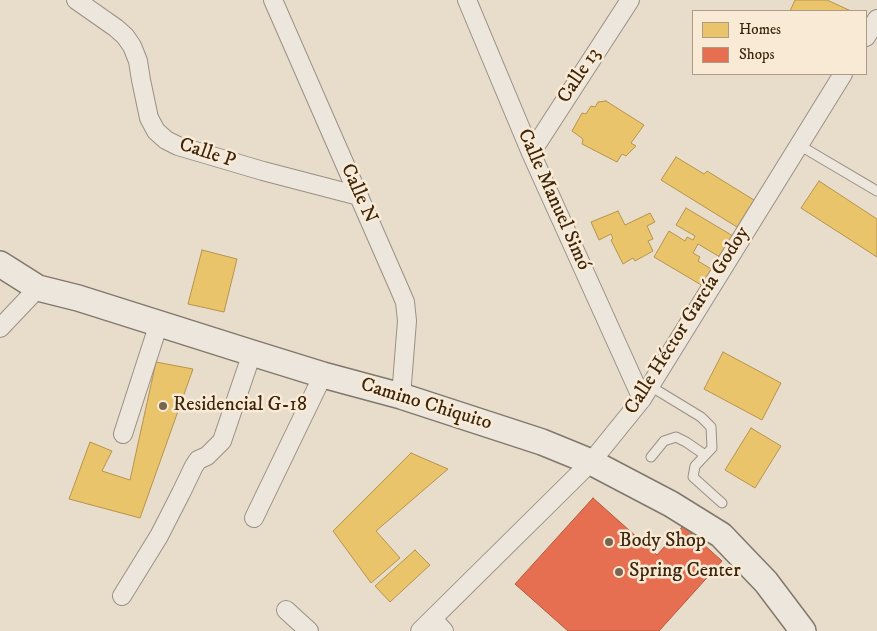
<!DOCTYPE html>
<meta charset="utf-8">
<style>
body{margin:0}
#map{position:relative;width:877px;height:631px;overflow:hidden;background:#e8dccb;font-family:"IM FELL DW Pica",serif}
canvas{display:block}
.legend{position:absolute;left:692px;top:10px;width:175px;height:65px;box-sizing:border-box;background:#f8ead5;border:1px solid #ad9b85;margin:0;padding:6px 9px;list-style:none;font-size:15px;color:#3c250c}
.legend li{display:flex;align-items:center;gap:10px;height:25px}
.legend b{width:25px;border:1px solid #ad9b85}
</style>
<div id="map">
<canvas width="877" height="631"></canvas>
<ul class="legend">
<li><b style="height:14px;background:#e9c46a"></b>Homes</li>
<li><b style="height:14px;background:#e76f51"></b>Shops</li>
</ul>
</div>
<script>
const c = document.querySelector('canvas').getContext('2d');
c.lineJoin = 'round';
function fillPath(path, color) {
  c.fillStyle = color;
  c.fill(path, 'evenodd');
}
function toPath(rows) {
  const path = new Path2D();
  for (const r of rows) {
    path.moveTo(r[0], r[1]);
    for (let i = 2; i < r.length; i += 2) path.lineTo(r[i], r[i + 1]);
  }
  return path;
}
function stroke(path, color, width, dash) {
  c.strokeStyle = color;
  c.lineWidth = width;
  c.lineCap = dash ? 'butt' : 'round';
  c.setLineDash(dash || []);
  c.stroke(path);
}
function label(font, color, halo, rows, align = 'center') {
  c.font = font + ' "IM FELL DW Pica",serif';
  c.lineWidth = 5;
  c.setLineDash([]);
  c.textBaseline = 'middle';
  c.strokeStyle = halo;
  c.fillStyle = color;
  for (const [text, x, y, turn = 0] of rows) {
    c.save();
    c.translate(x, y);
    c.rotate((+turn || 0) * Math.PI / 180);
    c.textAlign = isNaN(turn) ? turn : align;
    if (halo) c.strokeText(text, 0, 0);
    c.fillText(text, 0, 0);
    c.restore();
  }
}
const homes = toPath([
 [795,0,827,0,851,11,790,11,795,0],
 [606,101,644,125,631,143,636,146,626,156,622,154,617,162,582,144,583,139,572,131,582,113,586,114,591,106,595,107,598,102,606,101],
 [676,157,704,174,707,171,754,200,737,227,661,180,676,157],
 [819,181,877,219,877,257,801,208,819,181],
 [686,208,733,236,720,257,698,244,693,253,700,257,698,261,713,270,703,286,654,257,669,231,685,241,687,237,693,240,695,236,676,225,686,208],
 [618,211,625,225,650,213,655,222,647,226,653,239,648,241,653,251,635,261,633,258,623,264,611,240,613,238,611,234,599,240,591,222,618,211],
 [202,250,237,259,224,312,188,304,202,250],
 [723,352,781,383,762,420,704,389,723,352],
 [156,362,193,369,140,518,69,499,90,442,112,451,102,471,130,480,156,362],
 [751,428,781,446,755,488,725,470,751,428],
 [411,453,448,469,376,531,400,558,371,583,333,531,411,453],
 [415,550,430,565,390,602,375,586,415,550]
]);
fillPath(homes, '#e9c46a');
stroke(homes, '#b5944e', 1);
const shops = toPath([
 [593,498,657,555,683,526,722,561,659,631,568,631,515,584,593,498]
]);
fillPath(shops, '#e76f51');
stroke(shops, '#b4593c', 1);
const service = toPath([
 [799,145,877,191],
 [650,386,701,417,711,427,712,448,695,466,693,477,722,503],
 [651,457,664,441,676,437,686,442,705,455]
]);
const minor = toPath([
 [76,0,116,28,125,36,132,46,138,61,141,80,149,118,156,131,166,140,178,146,263,171,359,196],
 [273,0,399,288,405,302,407,321,401,396],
 [467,0,531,153,642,399],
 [866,37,877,19],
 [531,153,630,0],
 [0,328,38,288],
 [123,434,159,323],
 [254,518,323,375],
 [122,596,159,536,181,493,194,466,198,460,207,456,222,441,252,353],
 [286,610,309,631],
 [433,619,444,631],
 [420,631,591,462,642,399,843,74]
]);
const secondary = toPath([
 [0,264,38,288,78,298,252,353,323,375,401,396,542,442,591,462,671,504,721,535,766,582,803,631]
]);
stroke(service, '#9a9084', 11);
stroke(minor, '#9a9084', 20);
stroke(secondary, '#81776b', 28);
stroke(service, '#ece6dd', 9);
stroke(minor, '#ece6dd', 18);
stroke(secondary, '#ece6dd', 25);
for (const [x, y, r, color] of [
 [163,406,5,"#78654f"],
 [609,542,5,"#78654f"],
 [619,572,5,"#78654f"]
]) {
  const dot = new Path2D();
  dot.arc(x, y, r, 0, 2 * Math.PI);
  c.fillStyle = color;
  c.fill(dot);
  stroke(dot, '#f8ead5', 2);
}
label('20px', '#3c250c', '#f8ead5', [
 ["Calle 13",580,76,-57],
 ["Calle P",207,154,18],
 ["Calle N",358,194,66],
 ["Calle Manuel Simó",553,200,66],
 ["Calle Héctor García Godoy",688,321,-58],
 ["Camino Chiquito",426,405,17]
]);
label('20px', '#3c250c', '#f8ead5', [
 ["Residencial G-18",173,406],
 ["Body Shop",619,542],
 ["Spring Center",629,572]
], 'left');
</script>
